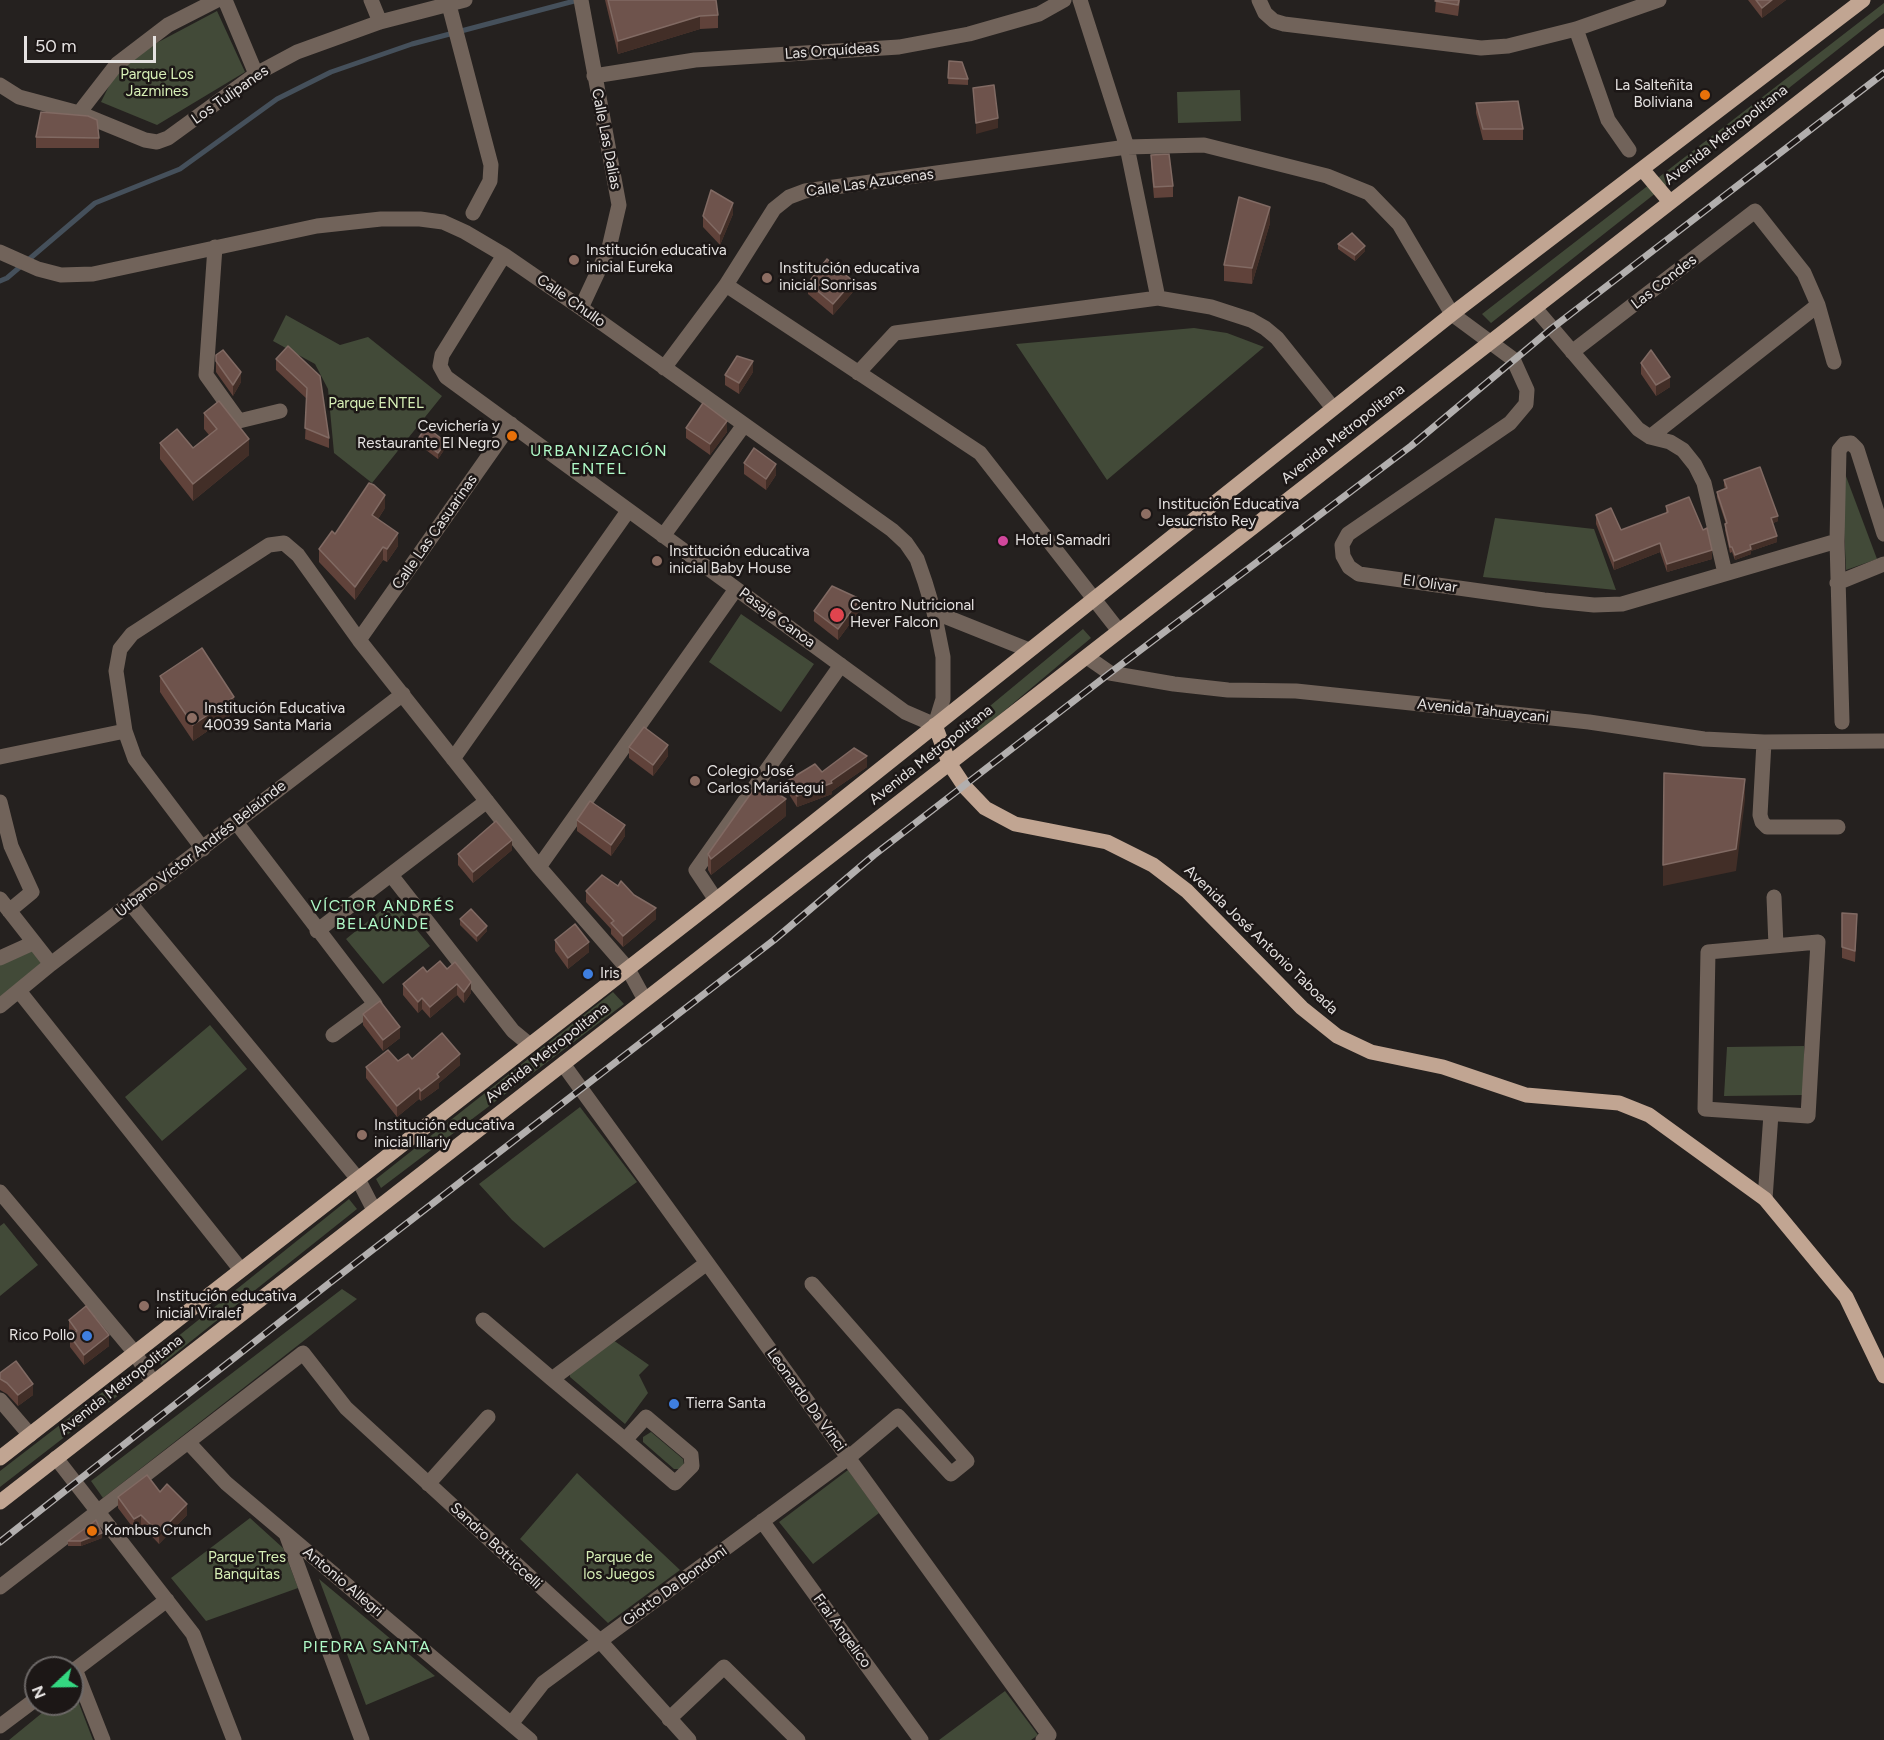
<!DOCTYPE html>
<meta charset="utf-8">
<style>
body{margin:0}
#map{position:relative;width:1884px;height:1740px;overflow:hidden;background:#25211f;font-family:Figtree,sans-serif}
canvas{display:block}
.north{position:absolute;left:24px;top:1656px;width:60px;height:60px;box-sizing:border-box;background:#1c1716;border:2px solid #6c6867;border-radius:50%;rotate:248deg;font-size:16px;font-weight:700;line-height:24px;text-align:center;color:#e5e2e1}
.north::after{content:'';display:block;margin:auto;width:21px;height:27px;background:#34d881;clip-path:polygon(50% 0,100% 100%,50% 72%,0 100%)}
.scale{position:absolute;left:24px;top:36px;width:132px;height:27px;box-sizing:border-box;border:3px solid #e5e2e1;border-top:0;padding-left:8px;font-size:18px;line-height:21px;white-space:nowrap;color:#e5e2e1;-webkit-text-stroke:4px #1c1716;paint-order:stroke}
</style>
<div id="map">
<canvas width="1884" height="1740"></canvas>
<div class="north">N</div>
<div class="scale">50 m</div>
</div>
<script>
const c = document.querySelector('canvas').getContext('2d');
c.lineJoin = 'round';
function fillPath(path, color) {
  c.fillStyle = color;
  c.fill(path, 'evenodd');
}
function toPath(rows) {
  const path = new Path2D();
  for (const r of rows) {
    path.moveTo(r[0], r[1]);
    for (let i = 2; i < r.length; i += 2) path.lineTo(r[i], r[i + 1]);
  }
  return path;
}
function stroke(path, color, width, dash) {
  c.strokeStyle = color;
  c.lineWidth = width;
  c.lineCap = dash ? 'butt' : 'round';
  c.setLineDash(dash || []);
  c.stroke(path);
}
function label(font, color, halo, rows, align = 'center') {
  c.font = font + ' Figtree,sans-serif';
  c.lineWidth = 5;
  c.setLineDash([]);
  c.textBaseline = 'middle';
  c.strokeStyle = halo;
  c.fillStyle = color;
  for (const [text, x, y, turn = 0] of rows) {
    c.save();
    c.translate(x, y);
    c.rotate((+turn || 0) * Math.PI / 180);
    c.textAlign = isNaN(turn) ? turn : align;
    if (halo) c.strokeText(text, 0, 0);
    c.fillText(text, 0, 0);
    c.restore();
  }
}
fillPath(toPath([
 [1884,3,1884,13,1491,323,1482,314],
 [217,11,245,72,157,125,101,102,112,80,132,56],
 [1240,90,1241,121,1178,123,1177,92],
 [286,315,340,345,368,337,442,396,372,483,334,453,328,389,315,364,273,341],
 [1194,328,1227,333,1264,347,1107,480,1016,344],
 [1841,463,1877,559,1846,570],
 [1495,518,1594,529,1616,590,1483,577],
 [741,614,814,664,781,712,709,662],
 [1083,629,1091,638,979,732,973,720],
 [393,901,430,946,383,984,346,939],
 [29,947,42,963,0,998,0,961],
 [613,992,624,1004,381,1188,376,1179],
 [210,1025,247,1069,162,1141,125,1097],
 [1804,1046,1804,1095,1724,1096,1727,1047],
 [580,1107,637,1182,544,1248,512,1220,479,1184],
 [349,1199,357,1209,161,1365,156,1354],
 [4,1223,38,1265,0,1296,0,1226],
 [342,1289,357,1299,103,1498,91,1481],
 [613,1340,649,1365,639,1375,648,1393,625,1424,570,1377,570,1372],
 [126,1374,133,1384,0,1487,0,1471],
 [651,1432,683,1459,684,1465,680,1469,674,1469,643,1442,643,1437],
 [848,1470,879,1513,813,1564,779,1522],
 [577,1473,680,1570,608,1623,520,1539],
 [250,1518,283,1548,298,1588,206,1621,171,1578],
 [319,1579,435,1676,366,1705],
 [73,1688,93,1740,9,1740,53,1704,72,1704],
 [1005,1691,1038,1735,1031,1740,939,1740]
]), '#424a38');
stroke(toPath([
 [0,281,7,278,95,203,180,169,277,99,331,72,412,44,578,0]
]), '#45505b', 5);
stroke(toPath([
 [225,0,256,74],
 [371,0,380,22],
 [581,0,619,205,609,248,581,308],
 [1080,0,1127,147,1158,298],
 [1259,0,1265,13,1274,21,1284,24,1481,48,1508,46,1576,29,1659,0],
 [449,5,491,165,490,181,473,213],
 [1576,29,1608,120,1629,150],
 [594,76,695,60,899,47,969,34,1039,14,1064,0],
 [0,85,19,97,79,113,145,140,157,142,168,138,256,74,297,52,380,22,465,0],
 [79,113,117,64,168,25,217,0],
 [215,247,206,375,239,421,280,411],
 [0,252,38,269,61,275,93,274,317,226,381,219,420,219,443,222,465,232,504,255,581,308,892,530,906,543,917,559,925,582,934,612,943,657,943,699,935,725,905,712,446,377,440,366,442,355,504,255],
 [726,285,980,453,1119,631],
 [1535,308,1638,429,1650,437,1670,442,1683,450,1695,465,1704,483,1725,573],
 [1572,352,1755,211,1804,273,1818,305,1834,362],
 [664,368,726,285,774,209,789,197,805,191,1127,147,1204,145,1327,176,1369,193,1399,224,1452,314,1513,359,1527,390,1526,404,1510,423,1348,534,1342,545,1343,556,1349,567,1359,574,1544,600,1594,605,1622,604,1837,541],
 [858,373,895,333,1158,298,1211,307,1251,320,1265,328,1277,338,1333,408],
 [1650,437,1818,305],
 [663,536,744,425],
 [1837,583,1884,564],
 [934,612,1029,650],
 [359,640,511,424],
 [1087,657,1110,673,1174,684,1228,690,1296,691,1411,703,1589,722,1704,739,1764,742,1884,741],
 [1842,722,1837,541,1839,450,1844,444,1851,443,1857,449,1884,534],
 [1764,742,1760,815,1762,822,1767,827,1838,827],
 [0,757,125,731],
 [453,759,628,511],
 [0,802,11,846,32,892,9,911],
 [236,822,375,1004,333,1035],
 [203,849,135,759,125,731,116,671,120,649,132,634,269,545,284,543,298,555,359,640,539,867,628,969,645,1000],
 [539,867,736,589],
 [391,875,513,1031,530,1045],
 [1774,897,1776,946],
 [0,899,51,964],
 [716,900,696,870,841,665],
 [130,903,358,1179,374,1210],
 [317,931,487,801],
 [1818,942,1808,1116,1705,1109,1708,952,1818,942],
 [0,958,33,943],
 [19,991,241,1270],
 [0,1006,51,964,403,694],
 [563,1064,1049,1735,1043,1740],
 [0,1192,135,1353,153,1383],
 [1765,1199,1771,1114],
 [483,1320,552,1379,625,1440,675,1483,692,1466,691,1455,646,1417,625,1440],
 [552,1379,707,1263],
 [0,1400,30,1435],
 [188,1442,226,1483,530,1740],
 [56,1458,193,1634,234,1740],
 [428,1484,488,1417],
 [762,1521,921,1740],
 [286,1534,362,1740],
 [0,1587,303,1353,346,1408,600,1641,689,1740],
 [75,1669,103,1740],
 [72,1672,167,1600],
 [669,1719,724,1667,798,1740],
 [511,1724,543,1683,848,1458,898,1416,951,1474,967,1461,812,1284],
 [0,1726,36,1699]
]), '#71635a', 15);
stroke(toPath([
 [1642,169,1670,202],
 [935,725,949,763,965,787,985,808,1015,824,1107,842,1153,865,1187,891,1302,1008,1337,1036,1371,1052,1443,1067,1526,1095,1619,1103,1649,1115,1765,1199,1846,1297,1884,1376],
 [0,1458,716,900,1452,314,1863,0],
 [0,1502,1884,36]
]), '#c1a592', 15);
const rail = toPath([
 [0,1542,327,1285,774,940,874,855,1110,673,1411,446,1551,329,1884,73]
]);
stroke(rail, '#b2afae', 7);
stroke(rail, '#1c1716', 4.5, [14]);
fillPath(toPath([
 [605,0,716,0,718,15,718,28,700,29,618,54],
 [1436,0,1460,0,1458,16,1435,12],
 [1748,0,1786,0,1762,18],
 [949,61,968,79,968,85,948,84],
 [1476,103,1523,129,1523,140,1483,140,1476,113],
 [36,137,99,138,99,148,36,148],
 [1151,155,1173,186,1173,197,1154,198,1151,165],
 [733,214,720,245,703,227,703,216],
 [1270,223,1252,284,1224,281,1224,265],
 [1338,244,1365,251,1355,261,1338,249],
 [808,283,853,292,833,315,808,294],
 [216,355,241,382,233,396,216,372],
 [276,359,320,376,329,438,329,448,305,439,307,399,276,370],
 [1641,363,1670,387,1656,396,1641,374],
 [753,372,739,394,725,385,725,375],
 [204,413,249,455,193,501,160,459,160,443,193,448,209,435,204,429],
 [686,428,727,432,710,455,686,438],
 [418,439,446,447,438,459,418,444],
 [744,463,776,475,766,490,744,474],
 [1724,480,1778,521,1773,523,1777,542,1751,551,1751,554,1735,560,1732,552,1730,553,1725,530,1726,524,1717,497,1717,492,1725,489,1724,485],
 [1666,506,1712,559,1667,572,1660,552,1614,570,1596,524,1596,515,1621,530,1666,513],
 [385,508,378,519,398,546,387,562,383,560,355,600,319,562,319,549,335,534],
 [860,610,838,640,814,621,814,611],
 [160,676,234,713,193,741,160,692],
 [629,747,668,756,653,776,629,758],
 [867,767,832,791,832,794,797,807,787,791,787,781,822,772],
 [786,816,711,875,708,870,708,854],
 [577,820,625,836,611,856,577,831],
 [512,850,473,883,458,865,458,854],
 [586,891,656,919,623,947,611,934,611,929,586,902],
 [1842,913,1857,925,1855,962,1842,958],
 [460,919,487,931,477,942,460,925],
 [555,940,589,952,568,969,555,951],
 [447,969,471,993,464,1003,457,995,430,1018,422,1009,418,1013,403,995,403,984,427,972],
 [363,1014,400,1038,383,1051,363,1025],
 [412,1059,460,1065,439,1083,439,1088,421,1101,419,1099,397,1117,366,1078,366,1067],
 [69,1320,109,1346,84,1365,70,1347,70,1336,72,1335,69,1331],
 [0,1373,33,1395,18,1406,7,1394,0,1390],
 [160,1492,187,1515,159,1544,141,1525,134,1529,118,1508,118,1497],
 [102,1538,81,1546,68,1546,68,1541]
]), '#60423a');
fillPath(toPath([
 [1772,0,1786,0,1762,18,1762,8],
 [700,16,700,29,618,54,618,41],
 [998,118,998,128,976,134,976,123],
 [733,203,733,214,720,245,720,234],
 [1270,207,1270,223,1252,284,1252,268],
 [1365,246,1365,251,1355,261,1355,255],
 [853,281,853,292,833,315,833,304],
 [753,361,753,372,739,394,739,383],
 [241,372,241,382,233,396,233,385],
 [1670,377,1670,387,1656,396,1656,385],
 [727,421,727,432,710,455,710,444],
 [249,439,249,455,193,501,193,484],
 [446,442,446,447,438,459,438,453],
 [776,464,776,475,766,490,766,479],
 [385,495,385,508,372,528,372,515],
 [1778,516,1778,521,1771,524,1771,518],
 [398,533,398,546,387,562,387,549],
 [1777,536,1777,542,1751,551,1751,554,1735,560,1735,555,1750,545],
 [1660,543,1660,552,1614,570,1614,561],
 [383,547,383,560,355,600,355,587],
 [1712,550,1712,559,1667,572,1667,564],
 [860,599,860,610,838,640,838,629],
 [234,697,234,713,193,741,193,725],
 [668,745,668,756,653,776,653,765],
 [867,756,867,767,832,791,832,794,797,807,797,796,831,781],
 [1745,779,1745,800,1736,871,1663,886,1663,865],
 [786,799,786,816,711,875,711,859],
 [625,825,625,836,611,856,611,845],
 [512,840,512,850,473,883,473,872],
 [656,908,656,919,623,947,623,936],
 [487,926,487,931,477,942,477,936],
 [589,942,589,952,568,969,568,958],
 [471,982,471,993,464,1003,464,992],
 [457,984,457,995,430,1018,430,1007],
 [422,998,422,1009,418,1013,418,1002],
 [400,1027,400,1038,383,1051,383,1040],
 [460,1054,460,1065,439,1083,439,1088,421,1101,421,1091,437,1074],
 [419,1088,419,1099,397,1117,397,1106],
 [109,1335,109,1346,84,1365,84,1355],
 [33,1384,33,1395,18,1406,18,1395],
 [187,1504,187,1515,159,1544,159,1533],
 [141,1515,141,1525,134,1529,134,1519],
 [102,1533,102,1538,81,1546,81,1541]
]), '#422e27');
const building = toPath([
 [608,0,716,0,718,15,700,16,618,41,608,0],
 [1436,0,1459,0,1458,5,1435,1,1436,0],
 [1756,0,1772,0,1762,8,1756,0],
 [949,61,962,62,968,79,948,78,949,61],
 [994,85,998,118,976,123,973,88,994,85],
 [1518,101,1523,129,1483,129,1476,103,1518,101],
 [41,112,88,116,97,120,99,138,36,137,41,112],
 [1169,154,1173,186,1154,187,1151,155,1169,154],
 [711,190,733,203,720,234,703,216,711,190],
 [1239,197,1270,207,1252,268,1224,265,1239,197],
 [1352,233,1365,246,1355,255,1338,244,1352,233],
 [827,259,853,281,833,304,808,283,827,259],
 [288,346,320,376,329,438,305,428,307,388,276,359,288,346],
 [223,350,241,372,233,385,216,361,216,355,223,350],
 [1651,350,1670,377,1656,385,1641,363,1651,350],
 [737,356,753,361,739,383,725,375,737,356],
 [219,401,249,439,193,484,160,443,177,429,193,448,217,429,204,413,219,401],
 [703,403,727,421,710,444,686,428,703,403],
 [426,427,446,442,438,453,418,439,426,427],
 [754,448,776,464,766,479,744,463,754,448],
 [1760,467,1778,516,1771,518,1777,536,1750,545,1751,549,1735,555,1732,547,1730,547,1725,524,1727,523,1717,492,1727,488,1724,480,1760,467],
 [369,483,374,485,385,495,372,515,398,533,387,549,383,547,355,587,319,549,332,531,335,534,369,483],
 [1689,497,1703,530,1707,528,1712,550,1667,564,1660,543,1614,561,1596,515,1611,508,1621,530,1666,513,1668,512,1666,506,1689,497],
 [832,586,860,599,838,629,814,611,832,586],
 [202,648,234,697,193,725,160,676,202,648],
 [644,727,668,745,653,765,629,747,644,727],
 [854,748,867,756,831,781,832,783,797,796,787,781,815,764,822,772,854,748],
 [1664,773,1745,779,1736,849,1663,865,1664,773],
 [759,782,786,799,711,859,708,854,759,782],
 [590,801,625,825,611,845,577,820,590,801],
 [496,821,512,840,473,872,458,854,496,821],
 [602,875,618,886,621,881,634,895,656,908,623,936,611,923,614,921,586,891,602,875],
 [471,909,487,926,477,936,460,919,471,909],
 [1842,913,1857,914,1855,951,1842,947,1842,913],
 [575,924,589,942,568,958,555,940,575,924],
 [440,961,447,969,455,962,471,982,464,992,457,984,430,1007,422,998,418,1002,403,984,423,967,427,972,440,961],
 [380,1001,400,1027,383,1040,363,1014,380,1001],
 [442,1033,460,1054,437,1074,439,1077,421,1091,419,1088,397,1106,366,1067,388,1050,398,1061,408,1054,412,1059,442,1033],
 [86,1306,109,1335,84,1355,70,1336,77,1331,69,1320,86,1306],
 [16,1361,33,1384,18,1395,7,1383,0,1379,0,1373,16,1361],
 [147,1475,160,1492,167,1484,187,1504,159,1533,141,1515,134,1519,118,1497,147,1475],
 [96,1520,102,1533,81,1541,68,1541,96,1520]
]);
fillPath(building, '#6e534c');
stroke(building, '#816a63', 1.5);
for (const [x, y, r, color] of [
 [1705,95,6,"#e8710a"],
 [574,260,6,"#8d6e63"],
 [767,278,6,"#8d6e63"],
 [512,436,6,"#e8710a"],
 [1146,514,6,"#8d6e63"],
 [1003,541,6,"#d1479c"],
 [657,561,6,"#8d6e63"],
 [837,615,8,"#e0444e"],
 [192,718,6,"#8d6e63"],
 [695,781,6,"#8d6e63"],
 [588,974,6,"#3f7fe0"],
 [362,1135,6,"#8d6e63"],
 [144,1306,6,"#8d6e63"],
 [87,1336,6,"#3f7fe0"],
 [674,1404,6,"#3f7fe0"],
 [92,1531,6,"#e8710a"]
]) {
  const dot = new Path2D();
  dot.arc(x, y, r, 0, 2 * Math.PI);
  c.fillStyle = color;
  c.fill(dot);
  stroke(dot, '#1c1716', 2);
}
label('15px', '#e5e2e1', '#1c1716', [
 ["Las Orquídeas",832,51,-4],
 ["Los Tulipanes",230,95,-35],
 ["Avenida Metropolitana",1726,135,-38],
 ["Calle Las Dalias",606,139,79],
 ["Calle Las Azucenas",870,183,-8],
 ["Las Condes",1664,282,-38],
 ["Calle Chullo",571,301,35],
 ["Avenida Metropolitana",1343,434,-38],
 ["Calle Las Casuarinas",435,532,-55],
 ["El Olivar",1430,584,8],
 ["Pasaje Canoa",777,618,36],
 ["Avenida Tahuaycani",1483,711,6],
 ["Avenida Metropolitana",931,755,-38],
 ["Urbano Víctor Andrés Belaúnde",201,849,-38],
 ["Avenida José Antonio Taboada",1261,940,44],
 ["Avenida Metropolitana",547,1053,-38],
 ["Avenida Metropolitana",121,1385,-38],
 ["Leonardo Da Vinci",806,1400,54],
 ["Sandro Botticcelli",496,1546,43],
 ["Antonio Allegri",343,1582,40],
 ["Giotto Da Bondoni",675,1586,-36],
 ["Frai Angelico",842,1631,54]
]);
label('15px', '#d6efb6', '#1c1716', [
 ["Parque Los",157,75],
 ["Jazmines",157,92],
 ["Parque ENTEL",376,404],
 ["Parque Tres",247,1558],
 ["Banquitas",247,1575],
 ["Parque de",619,1558],
 ["los Juegos",619,1575]
]);
label('15px', '#e5e2e1', '#1c1716', [
 ["La Salteñita",1693,86,"right"],
 ["Boliviana",1693,103,"right"],
 ["Institución educativa",586,251],
 ["inicial Eureka",586,268],
 ["Institución educativa",779,269],
 ["inicial Sonrisas",779,286],
 ["Cevichería y",500,427,"right"],
 ["Restaurante El Negro",500,444,"right"],
 ["Institución Educativa",1158,505],
 ["Jesucristo Rey",1158,522],
 ["Hotel Samadri",1015,541],
 ["Institución educativa",669,552],
 ["inicial Baby House",669,569],
 ["Centro Nutricional",850,606],
 ["Hever Falcon",850,623],
 ["Institución Educativa",204,709],
 ["40039 Santa Maria",204,726],
 ["Colegio José",707,772],
 ["Carlos Mariátegui",707,789],
 ["Iris",600,974],
 ["Institución educativa",374,1126],
 ["inicial Illariy",374,1143],
 ["Institución educativa",156,1297],
 ["inicial Viralef",156,1314],
 ["Rico Pollo",75,1336,"right"],
 ["Tierra Santa",686,1404],
 ["Kombus Crunch",104,1531]
], 'left');
c.letterSpacing = '1.5px';
label('16px', '#aff9c7', '#1c1716', [
 ["URBANIZACIÓN",599,451],
 ["ENTEL",599,469],
 ["VÍCTOR ANDRÉS",383,906],
 ["BELAÚNDE",383,924],
 ["PIEDRA SANTA",367,1647]
]);
c.letterSpacing = '0px';
</script>
